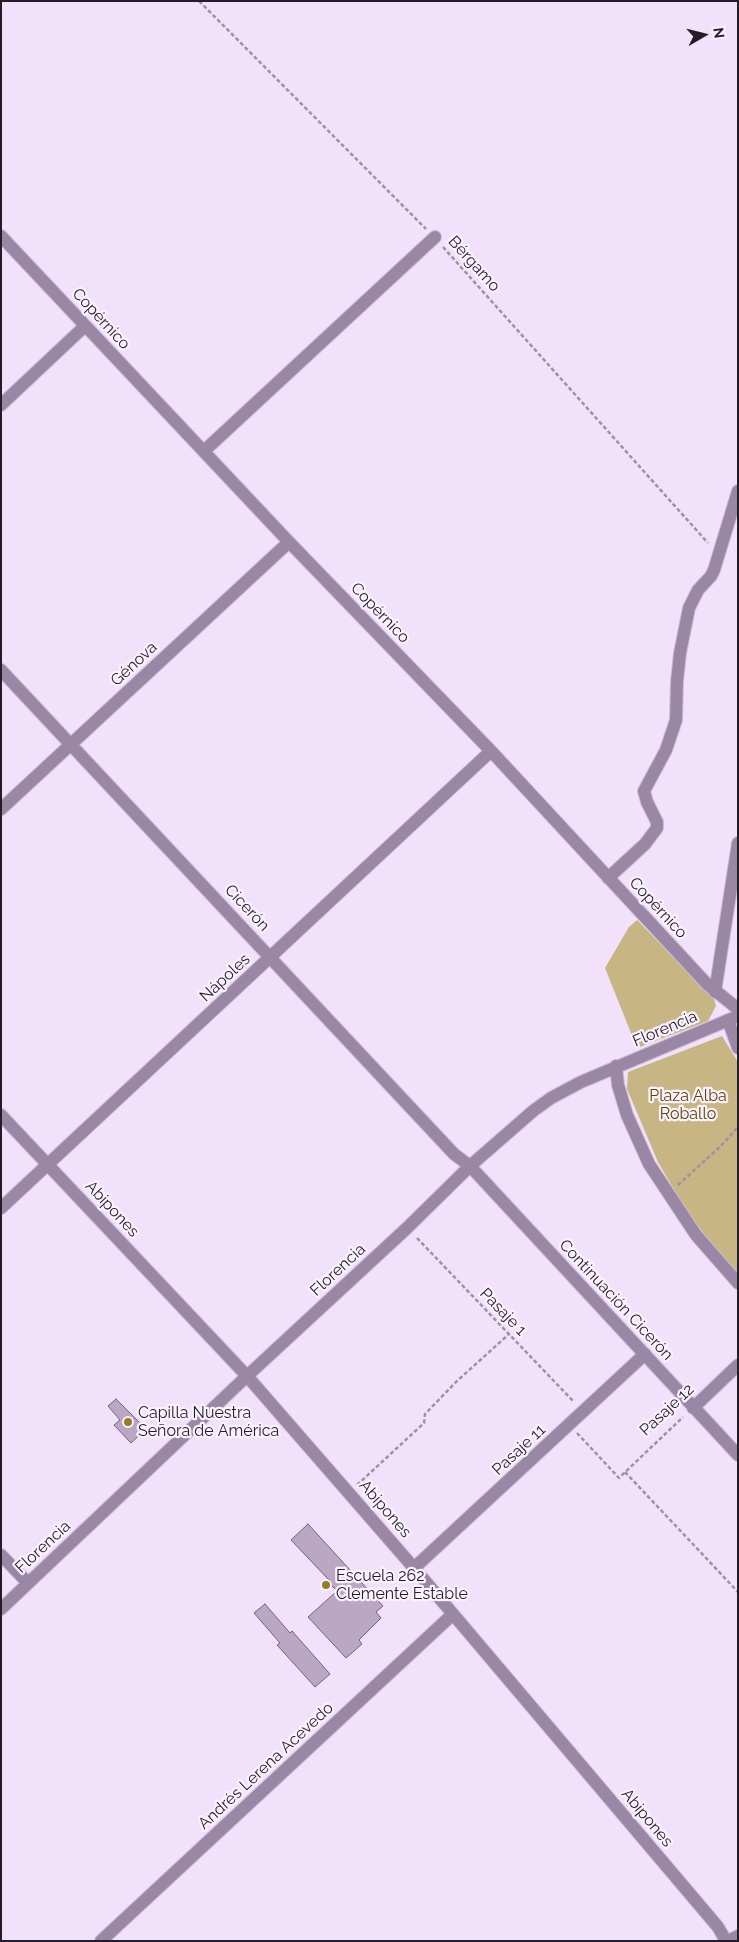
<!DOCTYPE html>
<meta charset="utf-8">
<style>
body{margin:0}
#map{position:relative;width:739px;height:1942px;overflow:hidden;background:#f1e1fb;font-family:Raleway,sans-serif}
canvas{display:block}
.frame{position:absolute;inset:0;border:2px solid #241d28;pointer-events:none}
.north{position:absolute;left:679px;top:10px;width:50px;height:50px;-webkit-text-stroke:4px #faf2ff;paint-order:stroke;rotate:82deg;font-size:14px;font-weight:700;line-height:20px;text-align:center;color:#241d28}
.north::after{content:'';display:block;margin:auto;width:18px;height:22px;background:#241d28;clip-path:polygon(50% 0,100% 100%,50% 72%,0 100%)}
</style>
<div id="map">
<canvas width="739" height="1942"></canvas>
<div class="frame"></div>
<div class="north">N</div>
</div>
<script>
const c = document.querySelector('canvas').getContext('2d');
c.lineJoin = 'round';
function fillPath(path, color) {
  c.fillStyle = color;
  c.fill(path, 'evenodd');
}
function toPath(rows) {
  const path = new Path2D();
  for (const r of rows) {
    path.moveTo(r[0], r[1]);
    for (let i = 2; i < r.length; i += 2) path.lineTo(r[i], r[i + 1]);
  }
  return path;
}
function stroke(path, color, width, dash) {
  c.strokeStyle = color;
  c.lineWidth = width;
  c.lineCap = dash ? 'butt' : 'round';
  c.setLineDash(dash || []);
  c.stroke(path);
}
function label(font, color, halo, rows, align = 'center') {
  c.font = font + ' Raleway,sans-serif';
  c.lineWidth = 4.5;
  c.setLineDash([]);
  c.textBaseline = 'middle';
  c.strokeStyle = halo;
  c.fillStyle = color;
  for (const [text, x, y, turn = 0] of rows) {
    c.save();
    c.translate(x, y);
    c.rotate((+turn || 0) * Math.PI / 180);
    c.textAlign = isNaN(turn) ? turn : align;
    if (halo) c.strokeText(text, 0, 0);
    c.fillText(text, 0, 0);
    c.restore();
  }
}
fillPath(toPath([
 [637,920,681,965,713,995,716,1006,708,1021,637,1048,605,968,629,927],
 [722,1036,738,1062,738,1275,714,1249,684,1207,658,1162,627,1089,628,1072]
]), '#c7b584');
const building = toPath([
 [116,1399,146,1429,131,1443,114,1425,120,1420,108,1406,116,1399],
 [308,1524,383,1606,376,1612,381,1618,359,1640,362,1644,346,1658,308,1617,337,1591,328,1582,329,1580,291,1540,308,1524],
 [265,1604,290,1633,292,1631,330,1674,315,1687,277,1645,280,1643,254,1613,265,1604]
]);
fillPath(building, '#baa7c5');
stroke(building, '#73627e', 1);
const minor = toPath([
 [1,236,289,542,491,751,707,984,738,1009],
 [1,405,85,326],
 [204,451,435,237],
 [1,670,454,1154,470,1166,738,1455],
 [1,809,289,542],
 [608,878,645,844,657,828,657,822,647,802,644,791,666,750,676,720,677,681,680,653,689,608,698,590,711,576,714,570,738,491],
 [715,992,738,843],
 [728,1020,738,1048],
 [616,1066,618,1085,627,1115,649,1164,696,1235,738,1283],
 [1,1115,247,1376,414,1568,718,1927,726,1941],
 [1,1208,491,751],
 [693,1408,738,1365],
 [1,1555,28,1583],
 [414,1568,645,1354],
 [1,1609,247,1376,407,1228,470,1166,533,1111,551,1098,581,1082,738,1016],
 [101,1941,453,1614],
 [728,1941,738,1936]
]);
stroke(minor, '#ccbed5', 14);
stroke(toPath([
 [199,1,426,229],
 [443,247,708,543],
 [678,1185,721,1146,738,1127],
 [417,1238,574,1402],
 [577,1433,619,1478,683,1417],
 [625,1472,738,1592],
 [357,1485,424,1423,425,1414,456,1382,509,1334]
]), '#9e91a5', 2.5, [4, 2.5]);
stroke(minor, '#9a87a6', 12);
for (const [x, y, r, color] of [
 [128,1422,5,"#977c24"],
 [326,1585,5,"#977c24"]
]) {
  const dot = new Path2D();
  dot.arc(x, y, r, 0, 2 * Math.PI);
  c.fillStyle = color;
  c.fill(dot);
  stroke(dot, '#faf2ff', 2);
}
label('16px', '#241d28', '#faf2ff', [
 ["Bérgamo",474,264,48],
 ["Copérnico",101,319,47],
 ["Copérnico",380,613,46],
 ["Génova",134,664,-43],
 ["Cicerón",247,908,47],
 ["Copérnico",658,908,47],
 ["Nápoles",225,978,-43],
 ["Florencia",665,1029,-23],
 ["Abipones",112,1209,47],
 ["Florencia",338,1270,-43],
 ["Continuación Cicerón",616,1300,47],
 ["Pasaje 1",503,1312,46],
 ["Pasaje 12",667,1410,-43],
 ["Pasaje 11",519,1450,-43],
 ["Abipones",385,1509,49],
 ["Florencia",43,1547,-43],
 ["Andrés Lerena Acevedo",266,1766,-43],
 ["Abipones",647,1818,50]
]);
label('16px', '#5b4800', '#faf2ff', [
 ["Plaza Alba",688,1096],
 ["Roballo",688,1114]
]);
label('16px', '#241d28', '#faf2ff', [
 ["Capilla Nuestra",138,1413],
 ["Señora de América",138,1431],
 ["Escuela 262",336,1576],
 ["Clemente Estable",336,1594]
], 'left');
</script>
